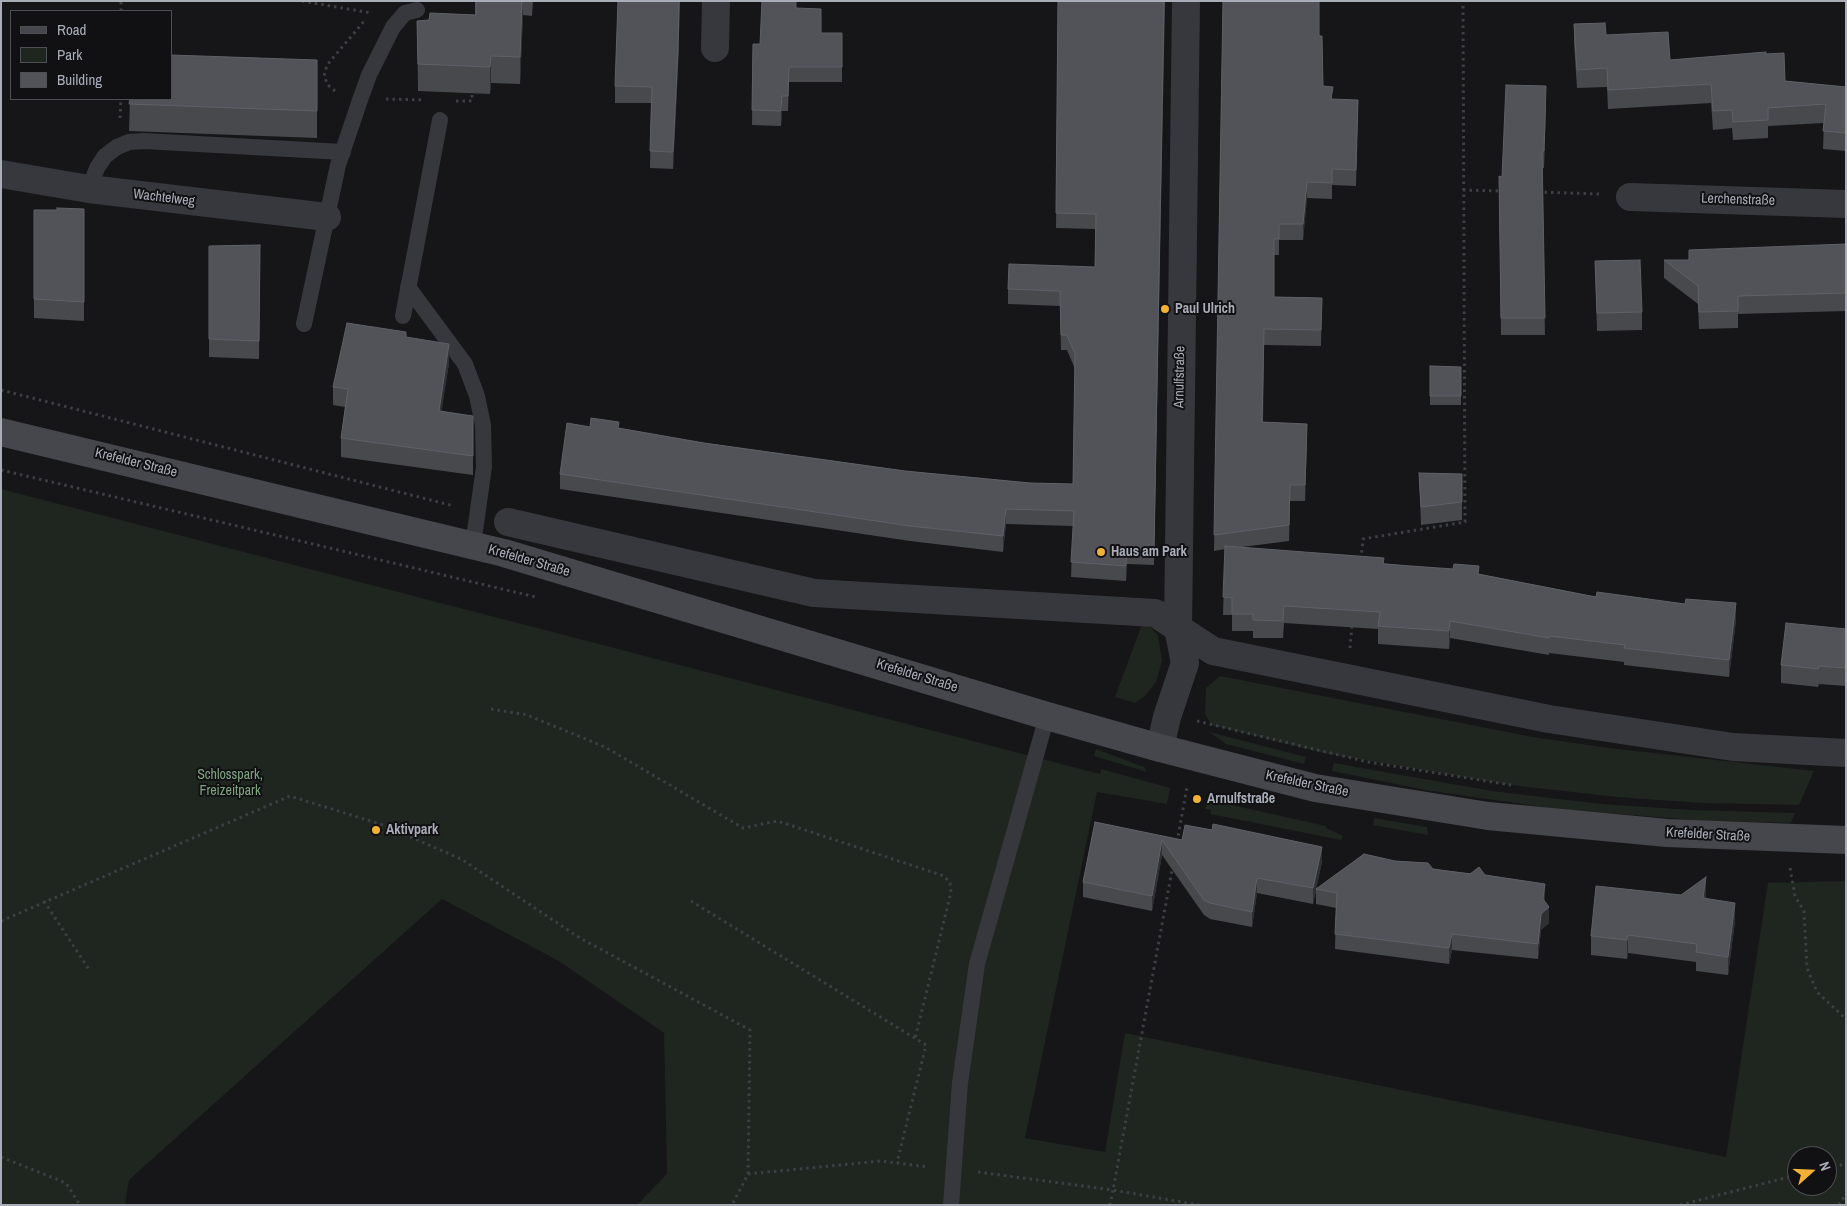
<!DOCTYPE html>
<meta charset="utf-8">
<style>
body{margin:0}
#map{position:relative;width:1847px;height:1206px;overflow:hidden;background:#161618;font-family:"Archivo Narrow",sans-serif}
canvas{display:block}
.frame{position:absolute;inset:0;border:2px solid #a8adb8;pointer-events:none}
.legend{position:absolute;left:10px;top:10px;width:162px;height:90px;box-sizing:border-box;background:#111113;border:1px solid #4d4f55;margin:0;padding:6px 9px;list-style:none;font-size:15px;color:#a8adb8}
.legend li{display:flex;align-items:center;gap:10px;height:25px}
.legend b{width:25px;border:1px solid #4d4f55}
.north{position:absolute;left:1787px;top:1146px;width:50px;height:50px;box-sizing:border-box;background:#111113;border:1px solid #4d4f55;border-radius:50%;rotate:70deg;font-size:14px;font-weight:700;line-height:20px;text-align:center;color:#a8adb8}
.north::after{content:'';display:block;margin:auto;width:18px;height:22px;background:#f2b134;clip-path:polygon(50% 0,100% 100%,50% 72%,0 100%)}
</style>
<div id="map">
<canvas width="1847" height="1206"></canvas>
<div class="frame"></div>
<ul class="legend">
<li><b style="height:6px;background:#45474d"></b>Road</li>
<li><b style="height:14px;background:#1e261f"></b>Park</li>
<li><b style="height:14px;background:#525359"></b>Building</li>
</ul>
<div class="north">N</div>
</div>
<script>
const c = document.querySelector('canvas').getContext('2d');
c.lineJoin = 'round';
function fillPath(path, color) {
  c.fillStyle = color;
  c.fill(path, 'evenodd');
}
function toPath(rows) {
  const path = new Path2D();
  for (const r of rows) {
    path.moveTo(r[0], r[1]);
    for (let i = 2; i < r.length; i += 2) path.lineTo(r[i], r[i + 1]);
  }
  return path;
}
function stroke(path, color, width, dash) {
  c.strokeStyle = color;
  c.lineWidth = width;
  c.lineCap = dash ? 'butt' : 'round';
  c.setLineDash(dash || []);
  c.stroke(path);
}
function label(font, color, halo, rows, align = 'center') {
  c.font = font + ' "Archivo Narrow",sans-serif';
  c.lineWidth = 4;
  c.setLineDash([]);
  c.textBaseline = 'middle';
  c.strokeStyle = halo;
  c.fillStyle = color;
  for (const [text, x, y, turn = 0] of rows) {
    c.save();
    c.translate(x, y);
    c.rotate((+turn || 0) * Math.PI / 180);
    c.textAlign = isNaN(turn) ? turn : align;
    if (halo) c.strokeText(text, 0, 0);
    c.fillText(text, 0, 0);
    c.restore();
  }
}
fillPath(toPath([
 [1,489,1100,774,1101,769,1170,788,1167,804,1097,792,1025,1138,1105,1152,1125,1033,1726,1157,1768,883,1846,881,1846,1205,637,1205,667,1174,664,1033,559,961,442,899,129,1180,125,1205,1,1205],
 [1797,1156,1827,1156,1827,1186,1797,1186],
 [1142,624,1150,627,1158,635,1162,661,1156,682,1145,696,1135,703,1115,697],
 [1220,676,1533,737,1609,748,1814,771,1799,805,1702,803,1617,797,1510,785,1323,753,1212,725,1205,714,1206,688],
 [1209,732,1306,757,1304,764,1226,744],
 [1096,749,1144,767,1147,772,1094,756],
 [1334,763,1492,791,1601,804,1691,810,1795,813,1791,823,1707,821,1557,809,1425,790,1332,771],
 [1209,800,1326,826,1326,828,1343,836,1341,840,1210,814,1211,810,1205,809],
 [1374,818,1427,827,1428,835,1373,825]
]), '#1e261f');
stroke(toPath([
 [302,1,371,13],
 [121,11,121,1],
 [335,91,328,85,324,76,327,65,366,19],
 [386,99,425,100],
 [456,101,472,101,472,93],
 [120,118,121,99],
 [1463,190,1502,191],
 [1538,192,1600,194],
 [1,390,454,506],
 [1,470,536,597],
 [1361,559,1363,539,1465,522,1463,1],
 [1350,648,1352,625],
 [491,709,527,715,605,747,743,828,777,821,790,825,944,876,950,883,951,892,915,1039],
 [1197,721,1368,762,1511,785],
 [1177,842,1187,787],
 [1173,865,1113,1190,1199,1205],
 [1790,868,1795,896,1804,911,1807,968,1817,992,1846,1019],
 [44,901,90,971],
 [691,901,926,1045,897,1163],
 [1,921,290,796,383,825,461,859,580,938,750,1030,748,1174,732,1205],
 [1,1157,66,1183,80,1205],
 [1827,1168,1846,1164],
 [978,1172,1113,1190,1110,1205],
 [748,1174,881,1161,929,1167],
 [1680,1205,1797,1175],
 [1839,1205,1846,1194]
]), '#3d3f44', 3, [2.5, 4]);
stroke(toPath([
 [89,189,97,168,105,156,117,147,129,142,144,141,343,152],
 [408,287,465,364,477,396,483,425,484,467,473,545],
 [403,316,440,120],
 [304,324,338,165,360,100,369,75,393,27,405,13,417,10],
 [951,1205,960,1083,977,964,1047,716]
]), '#37383d', 16);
stroke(toPath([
 [715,48,716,1],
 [1,174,89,189,327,217],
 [1630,197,1846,204],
 [508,522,814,593,1155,613,1213,651,1549,719,1733,747,1846,753],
 [1160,748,1167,717,1185,663,1178,628,1186,1]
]), '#37383d', 28);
stroke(toPath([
 [1,432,504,553,1047,716,1160,748,1315,788,1488,816,1667,833,1846,840]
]), '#45474d', 28);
fillPath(toPath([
 [475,1,533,1,532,16,523,15,520,84,491,83,490,94,418,91,417,21,429,20,475,15],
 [680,1,678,67,673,169,650,168,651,103,615,103,615,86],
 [1058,1,1165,1,1154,565,1127,564,1126,581,1071,577,1073,526,1006,524,1003,552,910,541,560,489,560,474,590,427,619,428,704,443,905,471,1030,483,1073,484,1075,369,1067,350,1061,350,1060,306,1008,304,1008,289,1095,267,1095,229,1056,228],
 [1223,1,1319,36,1323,86,1333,100,1358,100,1356,186,1332,185,1332,199,1307,198,1303,240,1279,240,1279,255,1274,255,1274,297,1322,298,1321,346,1264,345,1263,422,1307,440,1305,501,1290,501,1289,541,1242,547,1479,574,1596,597,1736,620,1729,677,1624,665,1624,662,1549,653,1549,655,1450,638,1449,649,1378,644,1378,629,1284,623,1283,638,1253,638,1253,631,1232,631,1232,615,1223,615,1225,549,1214,551],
 [796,8,821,33,842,33,842,82,789,82,788,111,782,111,781,126,752,125,753,44,760,44],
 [1574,24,1606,35,1670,60,1766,54,1785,81,1846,87,1846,151,1823,149,1824,123,1768,126,1768,138,1733,140,1732,128,1713,130,1711,103,1608,109,1607,87,1577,88,1574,43],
 [317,60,317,138,129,131,130,99],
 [1546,103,1544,168,1542,168,1545,335,1501,335,1499,176,1502,177],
 [84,209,84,321,34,318,34,210,57,210],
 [1846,244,1846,311,1738,314,1738,328,1699,329,1698,304,1664,278,1664,260,1689,260],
 [260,245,259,359,209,357,209,246],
 [1595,261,1642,312,1642,330,1597,331],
 [406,337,449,363,441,411,473,416,473,475,341,457,341,438,345,407,333,405,333,387],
 [1430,366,1461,367,1461,405,1430,405],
 [1419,473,1462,474,1462,520,1421,525],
 [1846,629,1846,686,1819,684,1818,687,1781,683,1781,665],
 [1095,822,1182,840,1322,862,1316,888,1433,869,1485,875,1544,901,1549,923,1541,930,1538,959,1452,950,1449,964,1335,949,1336,908,1316,904,1316,891,1313,904,1257,893,1252,927,1210,919,1204,915,1162,855,1152,911,1083,897,1083,882],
 [1681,895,1706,895,1706,898,1735,921,1728,975,1696,971,1696,962,1628,953,1627,959,1591,955,1591,936]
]), '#47494d');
fillPath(toPath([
 [522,1,523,15,520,84,520,57],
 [680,1,678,67,673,169,673,152],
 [491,56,491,83,490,94,490,67],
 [1546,86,1546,103,1544,168,1544,151],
 [782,96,782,111,781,126,781,111],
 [1307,182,1307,198,1303,240,1303,224],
 [449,344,449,363,439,429,439,411],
 [1307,424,1307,440,1305,501,1305,485],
 [1006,509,1006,524,1003,552,1003,536],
 [1127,549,1127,564,1126,581,1126,566],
 [1736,603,1736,620,1729,677,1729,660],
 [1450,621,1450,638,1449,649,1449,631],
 [1162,840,1162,855,1152,911,1152,896],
 [1322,847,1322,862,1313,904,1313,888],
 [1706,877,1706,895,1703,916,1703,898],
 [1257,878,1257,893,1252,927,1252,912],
 [1545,884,1545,900,1543,912,1549,907,1549,923,1541,930,1538,959,1538,944],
 [1735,903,1735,921,1728,975,1728,957],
 [1452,934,1452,950,1449,964,1449,948],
 [1628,935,1628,953,1627,959,1627,940]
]), '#2f3033');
const building = toPath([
 [476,1,522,1,520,57,491,56,490,67,418,64,417,21,429,20,430,13,476,15,476,1],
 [618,1,679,1,678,50,673,152,650,151,652,87,615,86,618,1],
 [762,1,796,1,796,8,821,9,821,33,842,33,842,67,789,67,788,96,782,96,781,111,752,110,753,44,760,44,762,1],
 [1058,1,1164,1,1154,550,1127,549,1126,566,1071,562,1074,511,1006,509,1003,536,910,526,560,474,567,423,590,427,591,418,619,422,618,428,704,443,905,471,1030,483,1073,484,1075,354,1067,335,1061,335,1060,291,1008,289,1009,264,1095,267,1096,214,1056,213,1058,1],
 [1223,1,1319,1,1319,36,1322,36,1323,86,1333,87,1331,99,1358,100,1356,170,1332,169,1332,183,1307,182,1303,224,1279,224,1279,239,1274,239,1274,297,1322,298,1321,330,1264,329,1262,422,1307,424,1305,485,1290,485,1289,525,1214,535,1223,1],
 [1605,23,1606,35,1668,32,1670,60,1766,52,1766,54,1784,53,1785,81,1846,87,1846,133,1823,131,1826,104,1768,108,1768,120,1733,122,1732,110,1713,111,1711,84,1608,90,1607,68,1577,70,1574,24,1605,23],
 [171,55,317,60,317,111,129,104,130,99,171,99,171,55],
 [1506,85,1546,86,1544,151,1542,151,1545,318,1501,318,1499,176,1502,177,1506,85],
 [57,208,84,209,84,302,34,299,34,210,57,210,57,208],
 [1846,244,1846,293,1738,296,1738,311,1699,312,1698,286,1664,260,1689,260,1689,250,1846,244],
 [260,245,259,341,209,339,209,246,260,245],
 [1640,260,1642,312,1597,313,1595,261,1640,260],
 [347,323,406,332,406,337,449,344,439,411,473,416,473,456,341,438,348,389,333,387,347,323],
 [1430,366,1461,367,1461,396,1430,396,1430,366],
 [1419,473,1462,474,1462,502,1421,507,1419,473],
 [1225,546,1384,558,1383,564,1453,569,1454,564,1479,566,1478,574,1596,597,1597,592,1685,604,1686,599,1736,603,1729,660,1624,648,1625,645,1549,636,1549,638,1450,621,1449,631,1378,626,1380,612,1284,606,1283,621,1253,620,1253,614,1232,614,1232,598,1223,597,1225,546],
 [1786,623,1846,629,1846,668,1819,666,1818,669,1781,665,1786,623],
 [1095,822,1182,840,1185,825,1212,830,1213,824,1322,847,1313,888,1257,878,1252,912,1210,903,1204,900,1162,840,1152,896,1083,882,1095,822],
 [1364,854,1395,861,1428,863,1433,869,1470,874,1479,867,1485,875,1545,884,1543,899,1549,907,1541,914,1538,944,1452,934,1449,948,1335,934,1337,893,1316,889,1364,854],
 [1706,877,1703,898,1735,903,1728,957,1696,952,1697,944,1628,935,1627,940,1591,936,1596,886,1681,895,1706,877]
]);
fillPath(building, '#525359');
stroke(building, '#5f6168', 1);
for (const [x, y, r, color] of [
 [1165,309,5,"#f2b134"],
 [1101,552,5,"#f2b134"],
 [1197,799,5,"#f2b134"],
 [376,830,5,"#f2b134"]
]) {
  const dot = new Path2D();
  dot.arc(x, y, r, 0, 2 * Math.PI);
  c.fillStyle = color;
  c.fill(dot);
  stroke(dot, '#111113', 2);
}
label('14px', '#a8adb8', '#111113', [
 ["Wachtelweg",164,198,7],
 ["Lerchenstraße",1738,200,2],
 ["Arnulfstraße",1180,377,-89],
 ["Krefelder Straße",136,463,14],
 ["Krefelder Straße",529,561,16],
 ["Krefelder Straße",917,676,17],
 ["Krefelder Straße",1307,784,12],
 ["Krefelder Straße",1708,835,3]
]);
label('bold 14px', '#a8adb8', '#111113', [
 ["Paul Ulrich",1175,309],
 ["Haus am Park",1111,552],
 ["Arnulfstraße",1207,799],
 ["Aktivpark",386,830]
], 'left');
label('14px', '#7fa381', '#111113', [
 ["Schlosspark,",230,775],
 ["Freizeitpark",230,791]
]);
</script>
